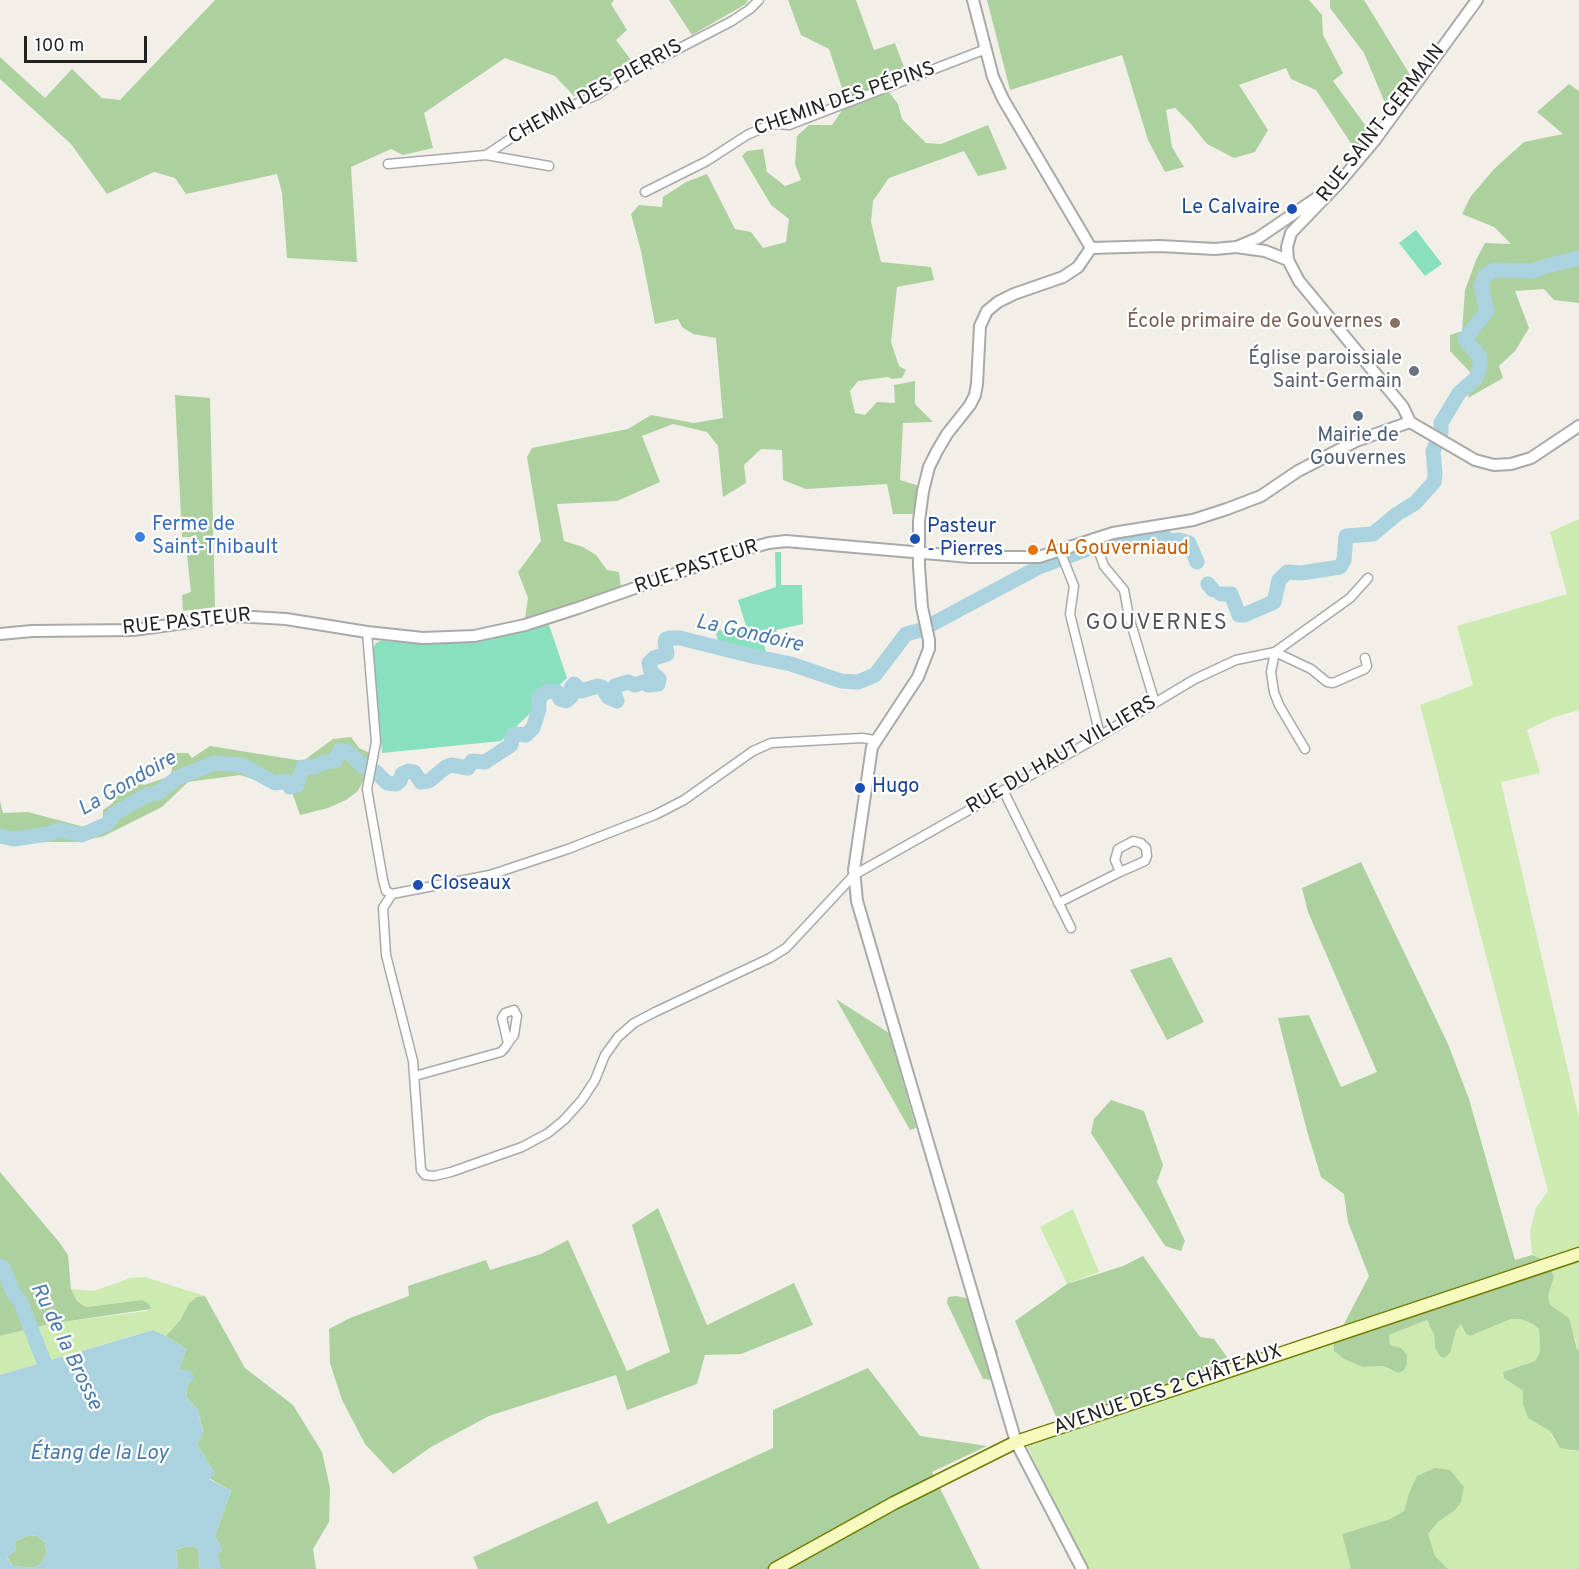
<!DOCTYPE html>
<meta charset="utf-8">
<style>
body{margin:0}
#map{position:relative;width:1579px;height:1569px;overflow:hidden;background:#f2efe9;font-family:Overpass,sans-serif}
canvas{display:block}
.scale{position:absolute;left:24px;top:36px;width:123px;height:27px;box-sizing:border-box;border:3px solid #222;border-top:0;padding-left:8px;font-size:18px;line-height:21px;white-space:nowrap;color:#222;-webkit-text-stroke:4px #fff;paint-order:stroke}
</style>
<div id="map">
<canvas width="1579" height="1569"></canvas>
<div class="scale">100 m</div>
</div>
<script>
const c = document.querySelector('canvas').getContext('2d');
c.lineJoin = 'round';
function fillPath(path, color) {
  c.fillStyle = color;
  c.fill(path, 'evenodd');
}
function toPath(rows) {
  const path = new Path2D();
  for (const r of rows) {
    path.moveTo(r[0], r[1]);
    for (let i = 2; i < r.length; i += 2) path.lineTo(r[i], r[i + 1]);
  }
  return path;
}
function stroke(path, color, width, dash) {
  c.strokeStyle = color;
  c.lineWidth = width;
  c.lineCap = dash ? 'butt' : 'round';
  c.setLineDash(dash || []);
  c.stroke(path);
}
function label(font, color, halo, rows, align = 'center') {
  c.font = font + ' Overpass,sans-serif';
  c.lineWidth = 4.5;
  c.setLineDash([]);
  c.textBaseline = 'middle';
  c.strokeStyle = halo;
  c.fillStyle = color;
  for (const [text, x, y, turn = 0] of rows) {
    c.save();
    c.translate(x, y);
    c.rotate((+turn || 0) * Math.PI / 180);
    c.textAlign = isNaN(turn) ? turn : align;
    if (halo) c.strokeText(text, 0, 0);
    c.fillText(text, 0, 0);
    c.restore();
  }
}
fillPath(toPath([
 [1579,519,1579,710,1552,718,1527,730,1540,773,1501,782,1579,1118,1579,1350,1577,1349,1576,1340,1550,1306,1548,1296,1554,1277,1549,1261,1532,1255,1530,1231,1536,1208,1548,1191,1420,705,1473,685,1457,626,1567,594,1550,532],
 [1073,1209,1099,1272,1067,1284,1040,1227],
 [145,1277,205,1296,197,1297,189,1303,181,1319,166,1336,152,1330,0,1375,0,1336,49,1324,147,1311,151,1309,142,1300,86,1307,77,1301,71,1289,94,1291,130,1278],
 [1511,1319,1520,1319,1533,1324,1539,1329,1540,1352,1535,1361,1503,1372,1504,1378,1523,1391,1523,1404,1529,1418,1550,1431,1554,1440,1573,1451,1579,1451,1579,1569,1448,1569,1435,1556,1427,1534,1438,1522,1454,1511,1409,1493,1404,1511,1390,1519,1342,1534,1351,1569,1087,1569,1027,1446,1057,1419,1343,1327,1334,1351,1344,1359,1363,1367,1383,1366,1391,1371,1401,1348,1390,1345,1389,1335,1427,1320,1434,1335,1435,1348,1453,1342,1456,1331,1461,1323,1466,1334,1470,1336]
]), '#cdebb0');
fillPath(toPath([
 [215,0,614,0,611,4,627,30,616,40,634,64,574,96,555,76,505,58,424,113,433,148,403,155,391,149,351,167,357,262,287,258,282,193,277,174,186,194,175,178,154,172,107,194,71,144,0,79,0,57,45,98,72,69,102,98,120,100],
 [669,0,748,0,746,4,692,35],
 [788,0,856,0,874,50,895,43,908,78,889,92,898,104,902,119,926,143,941,144,988,125,1007,169,978,176,964,151,889,178,873,201,871,222,881,262,931,267,934,280,897,287,891,342,899,366,906,370,902,378,892,379,888,377,858,381,850,391,855,413,865,415,877,402,895,403,894,385,915,381,915,404,933,422,903,423,900,480,926,488,921,514,893,514,887,484,806,489,783,480,782,450,761,449,744,465,746,483,723,497,718,446,707,432,673,424,642,436,660,482,617,501,557,504,564,541,583,547,596,555,607,570,619,572,621,588,564,608,525,618,528,598,518,572,541,541,527,457,532,448,628,429,651,415,694,423,723,418,716,338,693,334,682,327,678,319,655,324,641,251,631,214,639,205,662,207,663,197,686,182,707,174,735,229,751,232,763,248,786,242,789,219,771,205,742,156,747,151,763,149,767,172,785,186,801,180,795,164,797,136,809,125,832,125,843,109,845,97,829,49,801,35],
 [987,0,1309,0,1322,15,1323,35,1343,73,1333,81,1371,133,1363,145,1356,151,1316,90,1291,79,1286,68,1239,85,1268,130,1255,152,1234,158,1207,144,1191,124,1175,108,1166,110,1172,147,1184,167,1165,172,1148,140,1122,55,1010,90],
 [1330,0,1364,0,1412,78,1387,108,1364,53,1330,8],
 [1569,84,1579,91,1579,303,1554,300,1544,289,1515,291,1529,328,1515,351,1499,366,1503,378,1468,398,1471,373,1450,351,1450,335,1462,331,1465,290,1476,260,1485,243,1511,244,1494,227,1462,214,1471,196,1494,169,1524,142,1563,134,1537,112],
 [175,395,210,398,215,607,183,611,182,595,191,592,187,555,195,555,193,537,182,537],
 [351,737,359,748,372,754,365,777,358,791,346,800,328,808,300,815,292,792,240,775,188,782,162,807,104,836,78,842,0,842,0,801,3,813,28,812,88,828,103,822,103,810,113,803,114,792,135,779,144,785,171,776,174,753,188,753,192,758,210,746,303,761,333,739],
 [1361,862,1448,1044,1469,1099,1515,1260,1532,1255,1548,1261,1554,1277,1548,1296,1550,1305,1569,1318,1577,1349,1579,1350,1579,1451,1560,1448,1550,1431,1528,1418,1523,1404,1523,1391,1504,1378,1503,1372,1535,1361,1540,1352,1539,1329,1533,1324,1520,1319,1511,1319,1470,1336,1466,1334,1461,1324,1456,1331,1450,1353,1444,1358,1440,1356,1435,1348,1434,1335,1427,1320,1389,1335,1390,1345,1401,1348,1407,1355,1407,1364,1404,1370,1398,1373,1383,1366,1363,1367,1344,1359,1334,1351,1334,1343,1369,1276,1348,1222,1344,1194,1321,1177,1307,1131,1278,1018,1309,1015,1341,1087,1377,1072,1308,912,1302,888],
 [1171,957,1204,1022,1167,1040,1130,970],
 [836,999,889,1033,916,1128,910,1130],
 [1111,1100,1144,1111,1163,1165,1157,1182,1185,1241,1181,1251,1165,1246,1091,1133,1094,1119],
 [0,1172,59,1242,68,1255,71,1289,77,1301,86,1307,142,1300,149,1304,151,1309,49,1324,0,1336],
 [658,1208,707,1325,794,1283,813,1325,741,1354,705,1355,697,1384,627,1410,616,1375,489,1416,431,1447,393,1474,365,1444,342,1400,330,1363,329,1329,350,1318,409,1296,408,1286,486,1260,490,1270,541,1254,568,1240,627,1371,670,1352,632,1225],
 [1143,1256,1200,1337,1214,1339,1232,1364,1057,1419,1015,1321,1067,1284,1123,1266],
 [205,1296,245,1368,293,1405,322,1452,330,1488,329,1522,313,1549,316,1569,206,1569,208,1563,222,1550,215,1536,231,1491,209,1478,215,1474,197,1444,203,1432,198,1410,186,1397,188,1384,179,1369,186,1349,166,1336,181,1319,189,1303,197,1297],
 [956,1296,971,1299,981,1314,998,1352,993,1380,983,1379,947,1303,948,1297],
 [868,1368,920,1436,987,1446,932,1472,980,1569,478,1569,473,1557,597,1501,608,1524,773,1448,773,1410],
 [1435,1468,1450,1470,1464,1487,1461,1502,1454,1511,1438,1522,1428,1534,1435,1556,1448,1569,1351,1569,1342,1534,1390,1519,1404,1511,1409,1493,1417,1476],
 [29,1535,37,1536,45,1542,47,1553,41,1564,33,1568,13,1566,7,1557,16,1550,14,1542],
 [193,1546,198,1549,200,1569,178,1569,176,1550,184,1547]
]), '#add19e');
fillPath(toPath([
 [1416,230,1442,264,1425,276,1399,243],
 [775,552,781,552,781,585,802,585,803,624,776,630,779,640,764,645,768,658,720,646,715,631,746,626,738,600,776,587],
 [549,625,567,678,501,741,382,753,373,648,376,643,380,641,462,643]
]), '#88e0be');
fillPath(toPath([
 [153,1330,166,1336,186,1349,179,1369,191,1371,195,1378,188,1384,186,1397,198,1410,203,1433,197,1444,215,1474,209,1479,231,1491,215,1536,222,1550,208,1563,206,1569,200,1569,198,1549,193,1546,183,1547,176,1550,178,1569,0,1569,0,1375],
 [29,1535,37,1536,45,1542,47,1553,41,1564,33,1568,13,1566,7,1558,16,1550,14,1542]
]), '#aad3df');
stroke(toPath([
 [1402,511,1415,503,1434,482,1435,473,1433,451,1441,433,1441,423,1459,393,1476,378,1480,366,1480,357,1465,339,1487,311,1481,286,1485,276,1494,270,1533,271,1546,266,1579,258],
 [1160,532,1169,541,1179,540,1189,543,1197,562],
 [1208,584,1213,590],
 [1221,594,1231,594,1239,615,1244,615,1274,602,1279,580,1287,572,1301,573,1340,567,1344,560,1346,536,1373,534,1397,514],
 [0,836,14,839,48,834,59,830,82,835,107,824,114,814,147,795,158,793,177,778,214,763,242,765,275,783,286,781,290,787,297,785,303,767,314,767,324,762,335,761,340,750,348,752,364,767,376,772,387,783,396,784,400,781,402,774,409,771,414,772,421,782,429,781,446,767,451,765,468,768,472,761,485,762,511,745,512,736,514,734,526,735,533,728,539,709,539,697,548,691,557,692,560,699,566,701,571,697,571,688,574,684,581,691,598,686,602,687,608,697,617,701,613,690,615,686,628,682,635,685,643,682,648,685,658,684,659,679,651,672,649,663,654,658,667,654,665,642,666,639,670,638,680,638,752,656,791,664,841,681,858,682,875,675,906,634,921,630,1039,567,1104,543,1135,534,1154,532],
 [0,1266,3,1267,13,1292,21,1303,44,1362,53,1378],
 [206,1542,214,1569]
]), '#aad3df', 15);
const minor = toPath([
 [486,155,549,166],
 [388,164,486,155,538,120,597,95,622,78,732,21,750,9,759,0],
 [645,192,707,161,747,135,765,127,777,124,789,125,986,49],
 [1094,538,1104,566,1124,590,1129,617,1155,703],
 [1060,551,1074,586,1070,614,1100,735],
 [367,632,376,742,367,789,383,880,386,891,392,894],
 [1275,652,1350,598,1368,578],
 [1275,652,1271,672,1274,692,1279,705,1305,749],
 [1003,790,1071,928],
 [392,894,383,908,386,955,413,1061,421,1170,425,1175,434,1176,451,1172,522,1147,548,1133,564,1120,582,1100,595,1080,605,1055,618,1037,634,1023,655,1012,770,958,786,948,854,875,1086,744,1195,679,1236,660,1275,652,1311,669,1327,682,1333,683,1365,669,1367,666,1365,658],
 [392,894,490,875,568,849,655,815,684,800,753,751,771,743,862,738,875,740],
 [1058,903,1120,872,1115,860,1118,849,1133,841,1141,843,1146,848,1147,856,1145,861,1120,872],
 [415,1076,501,1052,505,1048,508,1043,514,1035,517,1016,514,1010,505,1013,502,1018,508,1043]
]);
const tertiary = toPath([
 [973,0,993,77,1003,99,1091,248],
 [1239,246,1258,238,1327,191],
 [1091,248,1160,246,1215,249,1236,247,1265,251,1288,260],
 [1410,422,1403,407,1299,281,1288,260,1287,247,1291,233,1339,183,1375,140,1477,0],
 [1410,422,1475,460,1494,465,1511,464,1531,458,1579,426],
 [0,634,32,631,133,630,235,616,286,619,367,632,423,638,474,636,525,625,578,608,743,550,769,543,786,541,970,557,1039,557,1113,533,1193,520,1227,509,1261,496,1298,471,1356,441,1410,422],
 [1082,1569,1016,1442,857,901,854,870,872,747,918,677,929,649,929,640,922,607,919,567,919,521,923,491,929,467,937,451,947,434,970,405,975,395,977,384,980,326,987,311,998,302,1014,294,1063,277,1078,267,1091,248]
]);
const secondary = toPath([
 [775,1569,894,1503,1016,1442,1579,1254]
]);
stroke(minor, '#a9a9a9', 11);
stroke(tertiary, '#a9a9a9', 14);
stroke(secondary, '#707d05', 15);
stroke(minor, '#fff', 8);
stroke(tertiary, '#fff', 10);
stroke(secondary, '#f7fabf', 12);
for (const [x, y, r, color] of [
 [1292,209,6,"#1a4fb4"],
 [1395,323,6,"#8d6e63"],
 [1414,371,6,"#6b7280"],
 [1358,416,6,"#5c6f8a"],
 [140,537,6,"#3f7fe0"],
 [915,539,6,"#1a4fb4"],
 [1033,550,6,"#e8710a"],
 [860,788,6,"#1a4fb4"],
 [418,885,6,"#1a4fb4"]
]) {
  const dot = new Path2D();
  dot.arc(x, y, r, 0, 2 * Math.PI);
  c.fillStyle = color;
  c.fill(dot);
  stroke(dot, '#fff', 2);
}
label('20px', '#222', '#fff', [
 ["CHEMIN DES PIERRIS",596,93,-29],
 ["CHEMIN DES PÉPINS",845,100,-19],
 ["RUE SAINT-GERMAIN",1382,124,-52],
 ["RUE PASTEUR",697,568,-19],
 ["RUE PASTEUR",187,623,-6],
 ["RUE DU HAUT VILLIERS",1062,756,-30],
 ["AVENUE DES 2 CHÂTEAUX",1168,1391,-19]
]);
label('20px', '#164399', '#fff', [
 ["Le Calvaire",1280,209,"right"],
 ["Pasteur",927,528],
 ["- Pierres",927,551],
 ["Hugo",872,788],
 ["Closeaux",430,885]
], 'left');
label('20px', '#785e54', '#fff', [
 ["École primaire de Gouvernes",1383,323]
], 'right');
label('20px', '#5b616d', '#fff', [
 ["Église paroissiale",1402,360],
 ["Saint-Germain",1402,383]
], 'right');
label('20px', '#4e5e75', '#fff', [
 ["Mairie de",1358,437],
 ["Gouvernes",1358,460]
]);
label('20px', '#366cbe', '#fff', [
 ["Ferme de",152,526],
 ["Saint-Thibault",152,549]
], 'left');
label('20px', '#c56008', '#fff', [
 ["Au Gouverniaud",1045,550]
], 'left');
label('italic 21px', '#4a7aab', '#fff', [
 ["La Gondoire",749,635,13],
 ["La Gondoire",128,785,-30],
 ["Ru de la Brosse",65,1347,64],
 ["Étang de la Loy",99,1455]
]);
c.letterSpacing = '1.5px';
label('22px', '#555', '#fff', [
 ["GOUVERNES",1157,625]
]);
c.letterSpacing = '0px';
</script>
